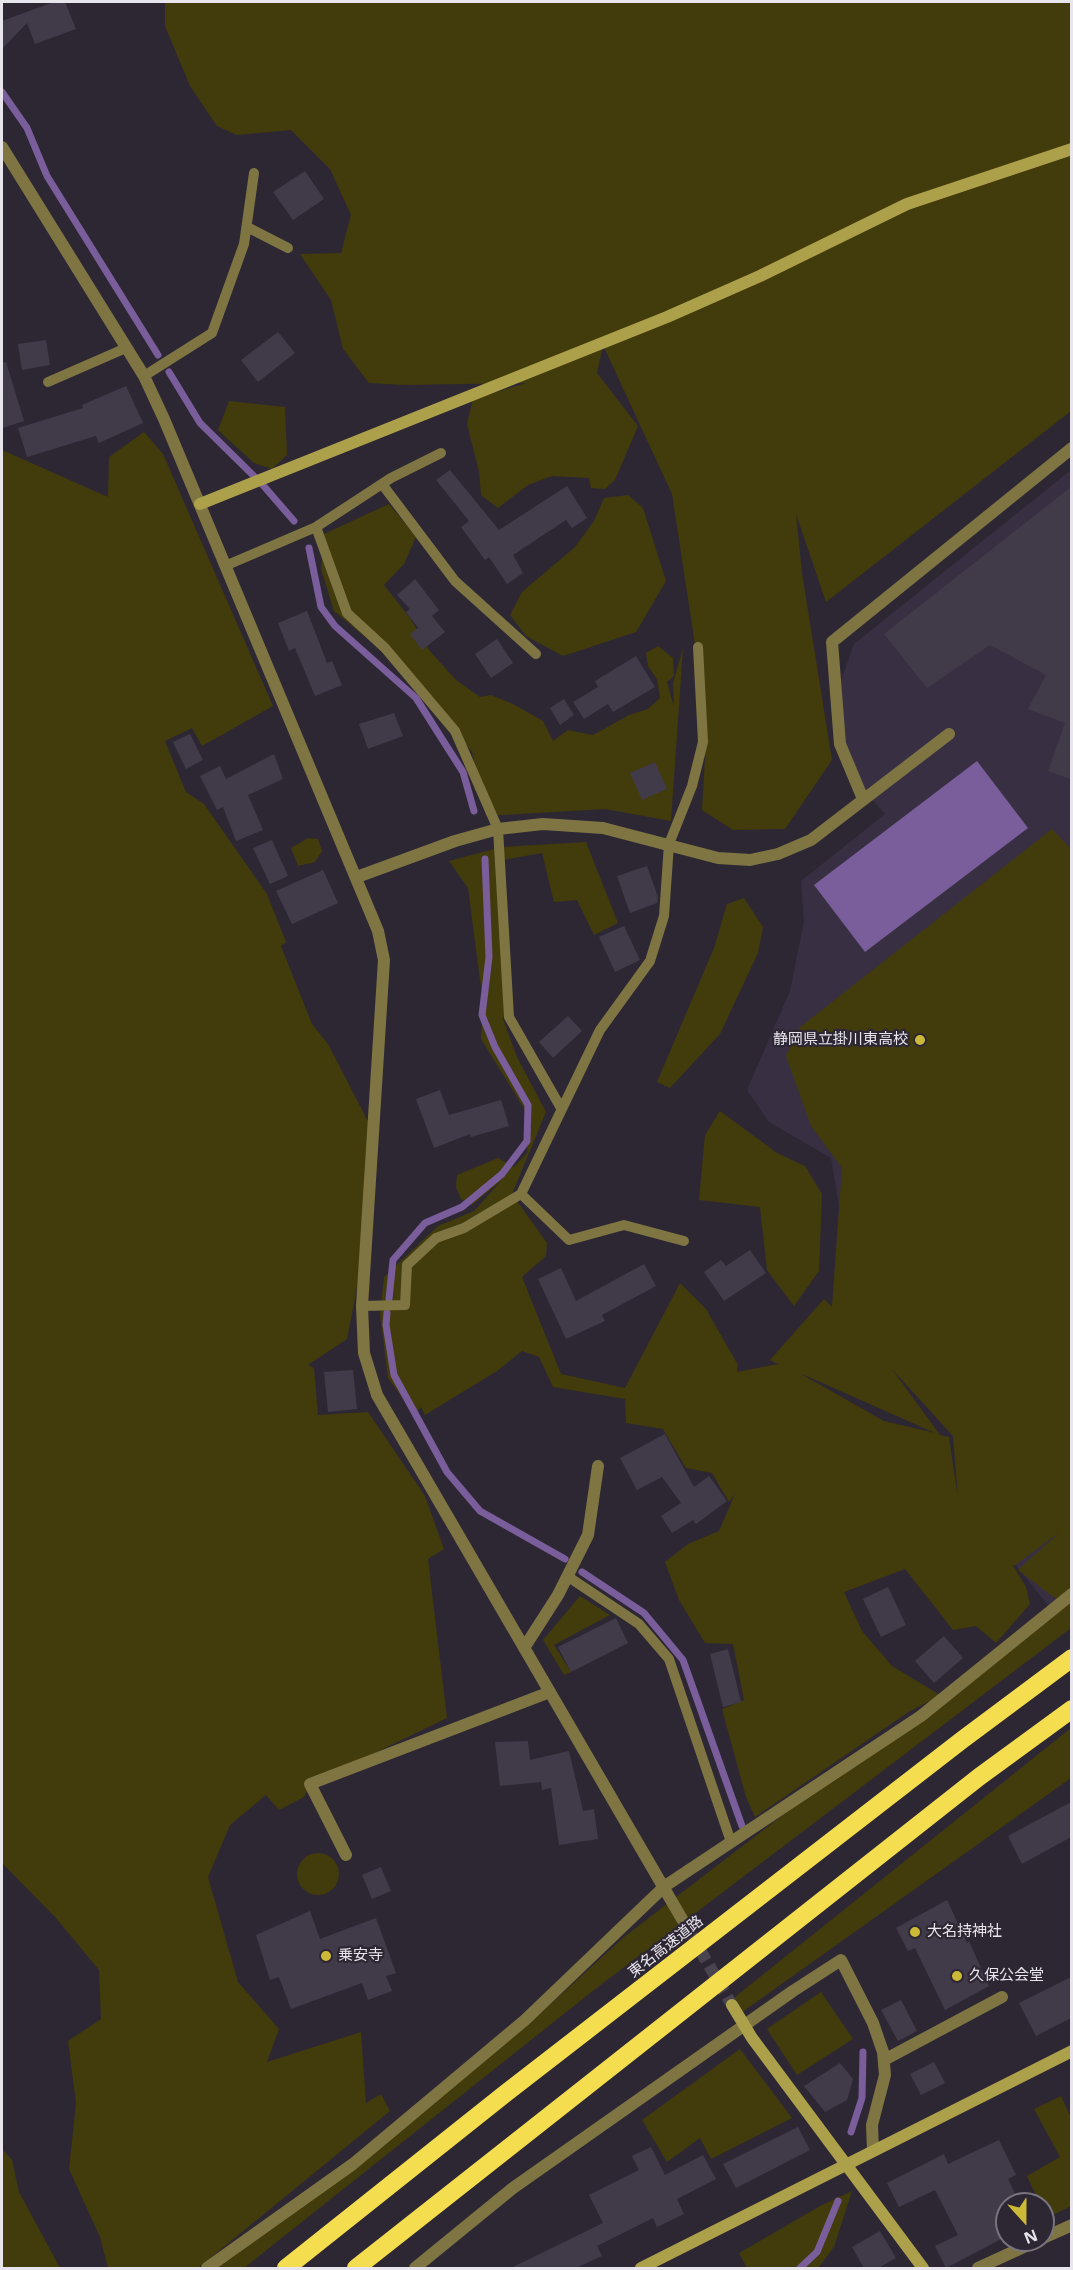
<!DOCTYPE html>
<meta charset="utf-8">
<style>
body{margin:0}
#map{position:relative;width:1073px;height:2270px;overflow:hidden;background:#2d2734;font-family:"Noto Sans",sans-serif}
canvas{display:block}
.frame{position:absolute;inset:0;border:3px solid #e8e5ed;pointer-events:none}
.north{position:absolute;left:995px;top:2192px;width:60px;height:60px;box-sizing:border-box;background:#2d2734;border:2px solid #78737e;border-radius:50%;rotate:159deg;font-size:16px;font-weight:700;line-height:24px;text-align:center;color:#e8e5ed}
.north::after{content:'';display:block;margin:auto;width:21px;height:27px;background:#cdb938;clip-path:polygon(50% 0,100% 100%,50% 72%,0 100%)}
</style>
<div id="map">
<canvas width="1073" height="2270"></canvas>
<div class="frame"></div>
<div class="north">N</div>
</div>
<script>
const c = document.querySelector('canvas').getContext('2d');
c.lineJoin = 'round';
function fillPath(path, color) {
  c.fillStyle = color;
  c.fill(path, 'evenodd');
}
function toPath(rows) {
  const path = new Path2D();
  for (const r of rows) {
    if (r.length === 3) {
      path.moveTo(r[0] + r[2], r[1]);
      path.arc(r[0], r[1], r[2], 0, 2 * Math.PI);
      continue;
    }
    path.moveTo(r[0], r[1]);
    for (let i = 2; i < r.length; i += 2) path.lineTo(r[i], r[i + 1]);
  }
  return path;
}
function stroke(path, color, width, dash) {
  c.strokeStyle = color;
  c.lineWidth = width;
  c.lineCap = dash ? 'butt' : 'round';
  c.setLineDash(dash || []);
  c.stroke(path);
}
function label(font, color, halo, rows, align = 'center') {
  c.font = font + ' "Noto Sans","Noto Sans JP",sans-serif';
  c.lineWidth = 4.5;
  c.setLineDash([]);
  c.textBaseline = 'middle';
  c.strokeStyle = halo;
  c.fillStyle = color;
  for (const [text, x, y, turn = 0] of rows) {
    c.save();
    c.translate(x, y);
    c.rotate((+turn || 0) * Math.PI / 180);
    c.textAlign = isNaN(turn) ? turn : align;
    if (halo) c.strokeText(text, 0, 0);
    c.fillText(text, 0, 0);
    c.restore();
  }
}
fillPath(toPath([
 [1071,470,1072,1594,1052,1610,983,1525,960,1517,953,1436,868,1340,832,1307,839,1205,831,1158,769,1122,747,1090,790,991,804,921,801,881,885,814,854,779,835,698,854,644]
]), '#383042');
fillPath(toPath([
 [165,2,1071,2,1071,411,826,602,796,514,802,573,832,760,785,829,733,830,702,810,707,723,672,494,603,345,597,373,638,426,615,480,605,489,591,488,589,478,552,476,528,485,498,508,481,495,479,471,467,424,473,399,526,383,403,385,369,383,343,349,331,300,300,254,341,253,351,215,330,169,291,130,237,135,217,126,190,86,165,26],
 [229,401,285,407,287,455,272,469,254,463,218,430],
 [144,432,163,454,273,706,202,746,192,728,165,741,186,792,204,804,267,894,286,942,281,946,312,1024,328,1044,374,1133,367,1237,347,1339,308,1365,314,1368,318,1415,368,1412,425,1496,444,1549,428,1559,447,1718,311,1784,304,1797,279,1810,266,1795,230,1825,208,1877,238,1982,279,2029,267,2062,361,2032,366,2103,381,2094,390,2111,198,2268,108,2268,100,2237,69,2169,76,2103,68,2041,101,2019,99,1970,56,1918,2,1863,2,450,108,497,109,457],
 [628,495,643,508,666,581,636,632,563,656,526,636,510,615,522,592,575,547,594,521,604,498],
 [389,504,416,537,404,564,384,585,410,618,429,650,456,680,480,697,491,695,513,704,543,721,553,741,568,730,593,735,629,715,648,709,660,698,657,679,648,666,646,653,658,646,673,658,674,676,667,682,674,707,673,683,683,648,671,821,605,809,486,816,472,752,426,695,376,646,334,611,321,569,324,534],
 [1052,829,1072,850,1071,1628,594,1990,244,2268,214,2268,543,2011,624,1937,934,1699,910,1711,755,1817,746,1797,722,1709,744,1700,733,1644,705,1643,679,1600,665,1562,688,1544,719,1531,735,1494,729,1502,712,1473,686,1468,663,1429,626,1423,625,1399,553,1387,539,1357,522,1351,497,1371,425,1415,421,1407,414,1414,388,1378,380,1314,384,1277,438,1226,474,1211,501,1181,472,1205,461,1199,456,1187,457,1175,498,1158,514,1167,527,1153,528,1115,481,1039,483,1003,468,888,449,861,502,847,586,842,618,923,594,935,577,900,554,902,542,853,503,860,509,994,503,1019,517,1057,546,1112,512,1194,547,1243,546,1256,522,1277,561,1374,625,1388,680,1283,706,1309,738,1365,737,1372,778,1364,770,1360,824,1299,832,1307,842,1168,811,1126,786,1056,799,1028],
 [892,1369,953,1436,958,1499,949,1437,940,1435],
 [801,1374,802,1374,935,1433,884,1421],
 [1060,1532,1018,1570,1060,1602,940,1695,892,1666,862,1631,844,1592,905,1569,953,1630,976,1626,996,1643,1030,1604,1026,1587,1012,1564,1014,1566],
 [308,838,318,839,322,851,315,862,298,866,291,848],
 [744,898,763,927,758,953,720,1034,670,1088,657,1082,714,948,727,904],
 [720,1111,777,1153,805,1166,822,1194,819,1271,794,1306,767,1270,760,1207,699,1200,705,1135],
 [580,1596,610,1615,554,1645,571,1672,564,1675,543,1640],
 [1071,1728,1071,1778,738,2015,730,2001],
 [318,1874,21],
 [821,1992,853,2039,797,2075,767,2029],
 [740,2049,792,2118,711,2159,700,2138,667,2162,642,2120],
 [1061,2096,1071,2118,1071,2206,1047,2218,1043,2204,1040,2204,1027,2176,1060,2157,1034,2109],
 [2,2149,12,2160,19,2192,60,2268,2,2268],
 [852,2191,834,2247,818,2268,747,2268,739,2253,822,2205]
]), '#423b0b');
fillPath(toPath([
 [977,761,1028,828,865,952,814,885]
]), '#7a5d9b');
stroke(toPath([
 [2,92,27,128,47,176,158,355],
 [169,372,200,423,262,484,294,521],
 [309,548,321,607,335,626,416,698,463,772,474,811],
 [389,1299,393,1260,425,1223,462,1207,502,1174,527,1141,528,1105,495,1047,482,1015,489,957,485,859],
 [387,1313,386,1325,394,1375,447,1472,480,1511,565,1559],
 [582,1572,644,1613,683,1660,742,1826],
 [851,2132,862,2098,863,2052],
 [800,2268,817,2252,838,2201]
]), '#7a5d9b', 7);
fillPath(toPath([
 [54,2,65,2,76,29,35,44,27,23,2,49,2,21],
 [305,171,324,199,293,220,273,192],
 [278,332,295,353,258,382,241,360],
 [46,340,50,365,22,370,18,344],
 [6,362,24,421,2,428,2,363],
 [126,386,143,423,99,443,96,436,27,457,18,428,83,408,82,405],
 [450,470,499,530,567,486,587,518,572,528,566,520,513,555,523,573,507,584,489,557,485,560,461,527,469,521,436,480],
 [1071,487,1071,779,1048,771,1065,723,1028,709,1046,675,990,645,927,688,884,634],
 [415,579,439,610,432,616,445,632,422,650,410,634,418,628,406,612,410,609,397,595],
 [307,611,327,663,332,661,342,685,315,696,295,648,289,651,278,623],
 [497,639,513,663,491,678,475,654],
 [636,656,655,687,613,712,608,704,584,719,573,702,598,687,595,681],
 [564,699,574,715,560,725,550,708],
 [394,713,403,736,368,749,359,724],
 [190,734,203,760,186,769,173,742],
 [274,754,283,779,248,795,263,830,236,841,223,807,217,810,200,776,220,766,226,779],
 [655,762,667,789,642,800,630,773],
 [272,840,288,876,270,884,253,848],
 [647,866,658,897,657,903,630,913,617,876],
 [323,870,338,903,292,924,276,891],
 [624,926,640,960,615,972,599,937],
 [568,1016,582,1031,553,1058,539,1042],
 [440,1090,449,1115,501,1100,509,1126,471,1137,470,1134,434,1148,416,1099],
 [750,1250,766,1273,724,1301,704,1272,721,1260,726,1266],
 [644,1264,656,1286,602,1315,605,1321,566,1339,538,1279,561,1268,576,1301],
 [353,1370,357,1409,328,1412,324,1372],
 [665,1434,694,1487,709,1476,727,1501,696,1524,693,1520,672,1533,661,1516,681,1503,662,1477,637,1490,620,1458],
 [888,1587,906,1625,881,1637,863,1599],
 [616,1618,628,1643,571,1672,558,1647],
 [944,1636,963,1658,934,1683,915,1661],
 [728,1649,741,1702,723,1707,710,1654],
 [528,1741,530,1760,569,1751,583,1811,594,1809,598,1839,559,1845,551,1788,542,1790,541,1782,500,1786,495,1742],
 [1071,1802,1071,1837,1022,1864,1008,1836],
 [381,1867,391,1891,372,1899,362,1875],
 [947,1900,967,1943,969,1941,989,1986,945,2010,915,1948,908,1951,896,1928],
 [310,1911,320,1939,376,1918,396,1973,386,1976,392,1991,368,2000,362,1983,291,2009,279,1977,270,1980,256,1935],
 [1071,1977,1071,2018,1036,2036,1019,2003],
 [901,2000,917,2031,898,2041,881,2010],
 [934,2062,945,2083,921,2095,910,2074],
 [840,2063,853,2079,847,2100,825,2112,804,2086],
 [798,2127,810,2150,736,2188,723,2164],
 [999,2140,1016,2175,1008,2179,1020,2204,1007,2204,1007,2236,946,2268,935,2246,958,2235,935,2190,899,2207,887,2183,944,2154,948,2164],
 [651,2147,665,2175,703,2155,716,2179,677,2199,684,2214,657,2227,653,2218,597,2246,602,2256,576,2268,511,2268,603,2223,589,2195,639,2170,632,2156],
 [880,2231,896,2258,878,2268,864,2268,852,2247]
]), '#413b49');
stroke(toPath([
 [682,1919,732,2005]
]), '#494450', 12, [12, 6]);
stroke(toPath([
 [247,227,288,248],
 [144,376,212,333,244,244,254,173],
 [48,382,126,348],
 [382,484,455,581,536,654],
 [316,527,347,613,385,648,455,731,498,829,509,1017,561,1108],
 [225,566,316,527,391,478,441,453],
 [521,1194,569,1240,624,1225,684,1241],
 [362,1306,405,1305,407,1265,436,1238,464,1228,521,1194,600,1030,650,961,664,916,669,844,692,786,703,742,698,647],
 [567,1576,639,1624,669,1659,731,1842]
]), '#7e7542', 10);
stroke(toPath([
 [2,147,144,376,164,419,378,931,384,960,362,1306,364,1353,377,1395,682,1919],
 [863,799,840,744,832,642,1072,448],
 [357,877,455,841,498,829,543,824,603,828,718,858,750,860,778,854,811,840,949,734],
 [524,1648,558,1595,588,1535,598,1466],
 [346,1855,310,1784,550,1692],
 [884,2060,1002,1997],
 [1043,2238,1072,2225],
 [207,2268,353,2164,525,2020,665,1886,921,1716,1072,1594],
 [415,2268,513,2188,793,1991,841,1960,873,2023,883,2052,885,2075,872,2125,873,2150],
 [978,2268,1039,2240]
]), '#7e7542', 12);
stroke(toPath([
 [200,504,667,317,760,276,907,204,1072,149],
 [732,2005,752,2038,923,2268],
 [641,2268,1072,2051]
]), '#ada04a', 12);
stroke(toPath([
 [286,2268,506,2093,962,1740,1072,1658],
 [356,2268,979,1777,1072,1709]
]), '#f4de4f', 18);
for (const [x, y, r, color] of [
 [920,1040,6,"#cdb938"],
 [915,1932,6,"#cdb938"],
 [326,1956,6,"#cdb938"],
 [957,1976,6,"#cdb938"]
]) {
  const dot = new Path2D();
  dot.arc(x, y, r, 0, 2 * Math.PI);
  c.fillStyle = color;
  c.fill(dot);
  stroke(dot, '#2d2734', 2);
}
label('15px', '#e8e5ed', '#2d2734', [
 ["静岡県立掛川東高校",908,1040,"right"],
 ["大名持神社",927,1932],
 ["乗安寺",338,1956],
 ["久保公会堂",969,1976]
], 'left');
label('15px', '#e8e5ed', '#2d2734', [
 ["東名高速道路",666,1947,-38]
]);
</script>
